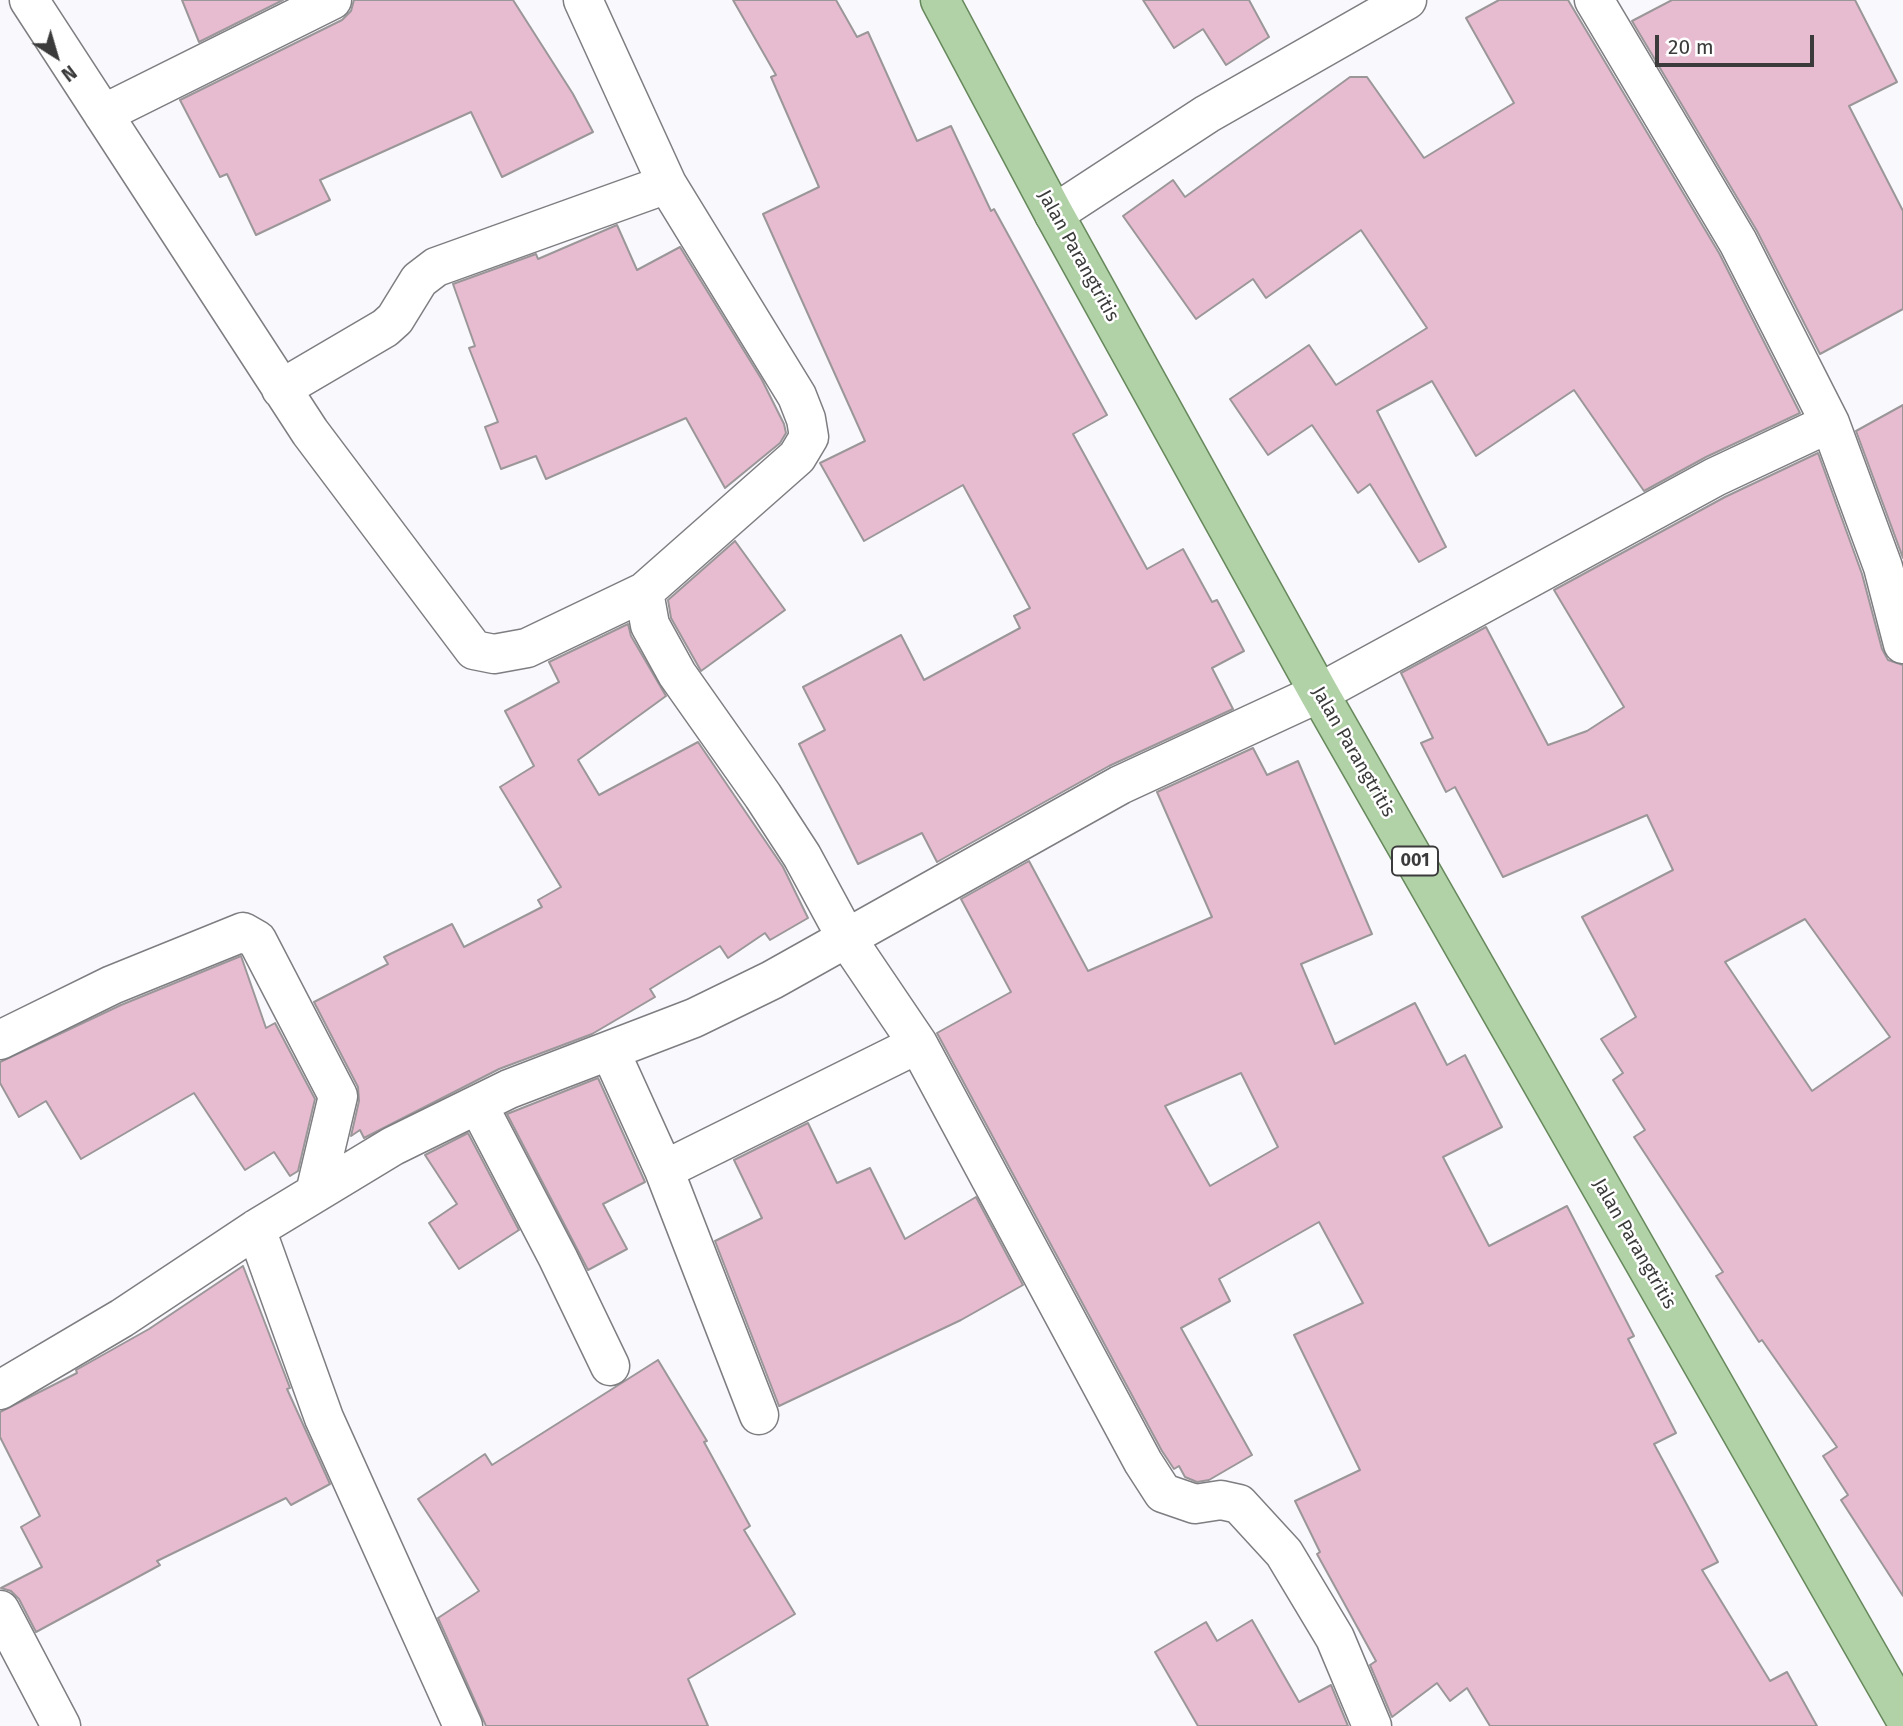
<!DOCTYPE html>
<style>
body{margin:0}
#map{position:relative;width:1903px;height:1726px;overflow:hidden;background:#f9f8fc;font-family:"Fira Sans",sans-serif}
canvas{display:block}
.north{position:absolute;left:21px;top:21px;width:70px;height:70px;-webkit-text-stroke:5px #fff;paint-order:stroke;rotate:143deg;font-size:19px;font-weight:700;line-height:28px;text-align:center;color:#3b3b3c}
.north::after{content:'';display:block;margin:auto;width:24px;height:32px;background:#3b3b3c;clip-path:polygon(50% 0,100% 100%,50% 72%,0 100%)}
.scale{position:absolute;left:1655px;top:35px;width:159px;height:32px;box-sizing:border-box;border:4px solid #3b3b3c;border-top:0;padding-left:9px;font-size:21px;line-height:24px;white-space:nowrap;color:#3b3b3c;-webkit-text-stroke:5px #fff;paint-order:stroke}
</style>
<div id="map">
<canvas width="1903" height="1726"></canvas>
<div class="north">N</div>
<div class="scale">20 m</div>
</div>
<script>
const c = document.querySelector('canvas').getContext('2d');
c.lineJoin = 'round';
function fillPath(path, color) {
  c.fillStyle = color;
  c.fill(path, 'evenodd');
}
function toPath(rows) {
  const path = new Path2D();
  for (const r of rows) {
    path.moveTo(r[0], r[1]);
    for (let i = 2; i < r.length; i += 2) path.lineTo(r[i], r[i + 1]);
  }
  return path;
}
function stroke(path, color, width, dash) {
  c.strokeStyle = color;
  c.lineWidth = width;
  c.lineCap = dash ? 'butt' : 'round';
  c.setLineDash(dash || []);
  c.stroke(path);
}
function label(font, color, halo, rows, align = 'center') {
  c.font = font + ' "Fira Sans",sans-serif';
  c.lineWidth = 5;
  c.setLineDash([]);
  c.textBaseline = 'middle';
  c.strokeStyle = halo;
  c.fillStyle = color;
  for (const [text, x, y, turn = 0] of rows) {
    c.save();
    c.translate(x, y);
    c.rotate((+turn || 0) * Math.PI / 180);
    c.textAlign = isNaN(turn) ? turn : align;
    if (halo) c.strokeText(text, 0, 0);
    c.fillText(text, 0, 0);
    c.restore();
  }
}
const building = toPath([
 [182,0,283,0,199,42,182,0],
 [354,0,513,0,573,94,593,132,502,177,471,112,320,180,330,200,256,235,227,174,220,177,180,100,342,20,351,11,354,0],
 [733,0,836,0,857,37,868,32,917,141,951,126,991,211,994,209,1107,415,1073,434,1147,569,1183,549,1212,602,1217,600,1244,651,1212,668,1233,709,1109,766,937,862,922,833,858,864,799,744,825,730,803,687,901,635,924,680,1020,628,1014,616,1030,608,963,485,864,541,820,463,865,441,763,214,819,187,771,77,776,75,733,0],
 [1143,0,1249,0,1269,37,1226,65,1203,29,1174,48,1143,0],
 [1499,0,1568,0,1719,253,1800,413,1706,457,1644,491,1574,390,1476,456,1432,381,1377,411,1446,547,1419,562,1370,484,1358,493,1312,425,1268,455,1230,399,1309,345,1336,385,1427,328,1361,230,1266,298,1253,279,1196,319,1123,216,1173,180,1185,197,1350,77,1367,77,1424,158,1514,103,1466,18,1499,0],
 [1672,0,1855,0,1897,82,1849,106,1903,211,1903,309,1820,354,1757,231,1632,21,1672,0],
 [617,225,637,270,680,247,762,380,784,424,786,433,780,443,725,488,686,418,546,479,536,456,501,469,485,427,498,422,469,348,475,346,453,284,536,254,538,259,617,225],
 [1903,405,1903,558,1856,431,1903,405],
 [1818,453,1862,574,1882,649,1888,660,1903,665,1903,1596,1841,1500,1848,1495,1823,1456,1837,1447,1762,1340,1759,1342,1716,1276,1723,1272,1634,1137,1645,1130,1613,1080,1623,1073,1601,1039,1636,1017,1582,917,1673,870,1647,815,1503,877,1455,787,1446,792,1421,743,1433,738,1401,673,1486,627,1548,745,1587,731,1624,707,1554,590,1725,497,1818,453],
 [1805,919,1890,1037,1812,1091,1725,962,1805,919],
 [735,541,785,610,701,671,671,618,668,600,735,541],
 [628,624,631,636,666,696,578,760,599,795,698,742,783,867,808,918,770,940,765,933,728,958,720,946,650,989,655,997,592,1034,499,1069,364,1138,360,1130,351,1136,359,1101,358,1087,314,1002,388,964,384,957,452,924,464,947,542,907,538,900,561,887,500,787,534,766,505,711,559,682,549,662,628,624],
 [1253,748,1267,775,1298,761,1372,934,1301,964,1335,1044,1415,1003,1447,1065,1465,1055,1502,1127,1443,1157,1489,1246,1567,1206,1634,1336,1628,1339,1676,1433,1654,1444,1718,1562,1702,1570,1770,1681,1787,1672,1817,1726,1490,1726,1467,1688,1450,1701,1437,1683,1392,1717,1370,1665,1376,1661,1317,1554,1320,1552,1295,1501,1360,1470,1294,1335,1363,1303,1319,1222,1219,1279,1230,1301,1181,1328,1252,1455,1209,1480,1197,1482,1185,1477,1179,1466,1174,1469,1162,1451,937,1033,1011,992,961,899,1029,861,1088,971,1212,917,1157,792,1253,748],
 [1241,1073,1278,1147,1210,1186,1165,1106,1241,1073],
 [241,956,266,1028,275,1023,315,1099,298,1171,290,1176,274,1152,245,1170,194,1093,81,1159,46,1101,19,1117,0,1083,0,1062,121,1005,241,956],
 [598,1078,645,1182,603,1204,627,1249,588,1270,507,1114,598,1078],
 [808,1123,837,1183,870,1168,905,1239,976,1197,1023,1285,961,1320,779,1406,715,1241,762,1218,734,1160,808,1123],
 [468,1133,519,1230,459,1269,429,1223,457,1204,425,1155,468,1133],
 [243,1266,290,1388,287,1389,330,1484,291,1505,286,1498,157,1561,160,1565,36,1632,19,1599,11,1591,1,1588,42,1567,21,1527,40,1516,0,1437,0,1412,77,1373,76,1370,149,1329,243,1266],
 [658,1360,707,1441,704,1442,750,1526,744,1530,795,1614,688,1679,708,1726,486,1726,438,1618,479,1591,418,1499,485,1454,492,1465,658,1360],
 [1252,1620,1299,1702,1331,1685,1348,1726,1198,1726,1155,1652,1206,1622,1217,1641,1252,1620]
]);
fillPath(building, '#e8bcd0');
stroke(building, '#9b9799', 2);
const street = toPath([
 [29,0,310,432,474,650,494,654,527,648,644,592],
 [583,0,667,184,797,396,806,419,809,437,797,457,644,592,650,625,677,674,763,796,802,856,847,939,918,1044,1143,1462,1163,1493,1195,1504,1221,1500,1239,1504,1284,1553,1335,1638,1372,1726],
 [1594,0,1738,242,1830,423,1883,567,1903,644],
 [103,114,332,0],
 [1054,214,1207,114,1407,0],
 [281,389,385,328,395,319,419,280,436,267,667,184],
 [0,1040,112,985,243,932,257,940,338,1096,315,1193],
 [610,1051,664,1170,759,1415],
 [478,1105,558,1258,610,1366],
 [664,1170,918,1044],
 [256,1229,324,1418,463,1726],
 [0,1390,122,1318,256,1229,393,1146,509,1089,694,1018,772,980,1120,785,1319,693,1715,477,1830,423],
 [0,1610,61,1726]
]);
const primary = toPath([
 [940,0,1054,214,1319,693,1903,1715]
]);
stroke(street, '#7e7d81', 41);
stroke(primary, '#66885c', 41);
stroke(street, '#fff', 38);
stroke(primary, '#b1d1a7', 38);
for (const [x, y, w] of [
 [1415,861,46]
]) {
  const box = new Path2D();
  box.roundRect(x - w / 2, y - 14.5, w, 29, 5);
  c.fillStyle = '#fff';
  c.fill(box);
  stroke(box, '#3b3b3c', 2);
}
label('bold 18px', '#3b3b3c', null, [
 ["001",1415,861]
]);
label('19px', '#3b3b3c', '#fff', [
 ["Jalan Parangtritis",1078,256,61],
 ["Jalan Parangtritis",1353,752,60],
 ["Jalan Parangtritis",1634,1244,60]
]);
</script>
